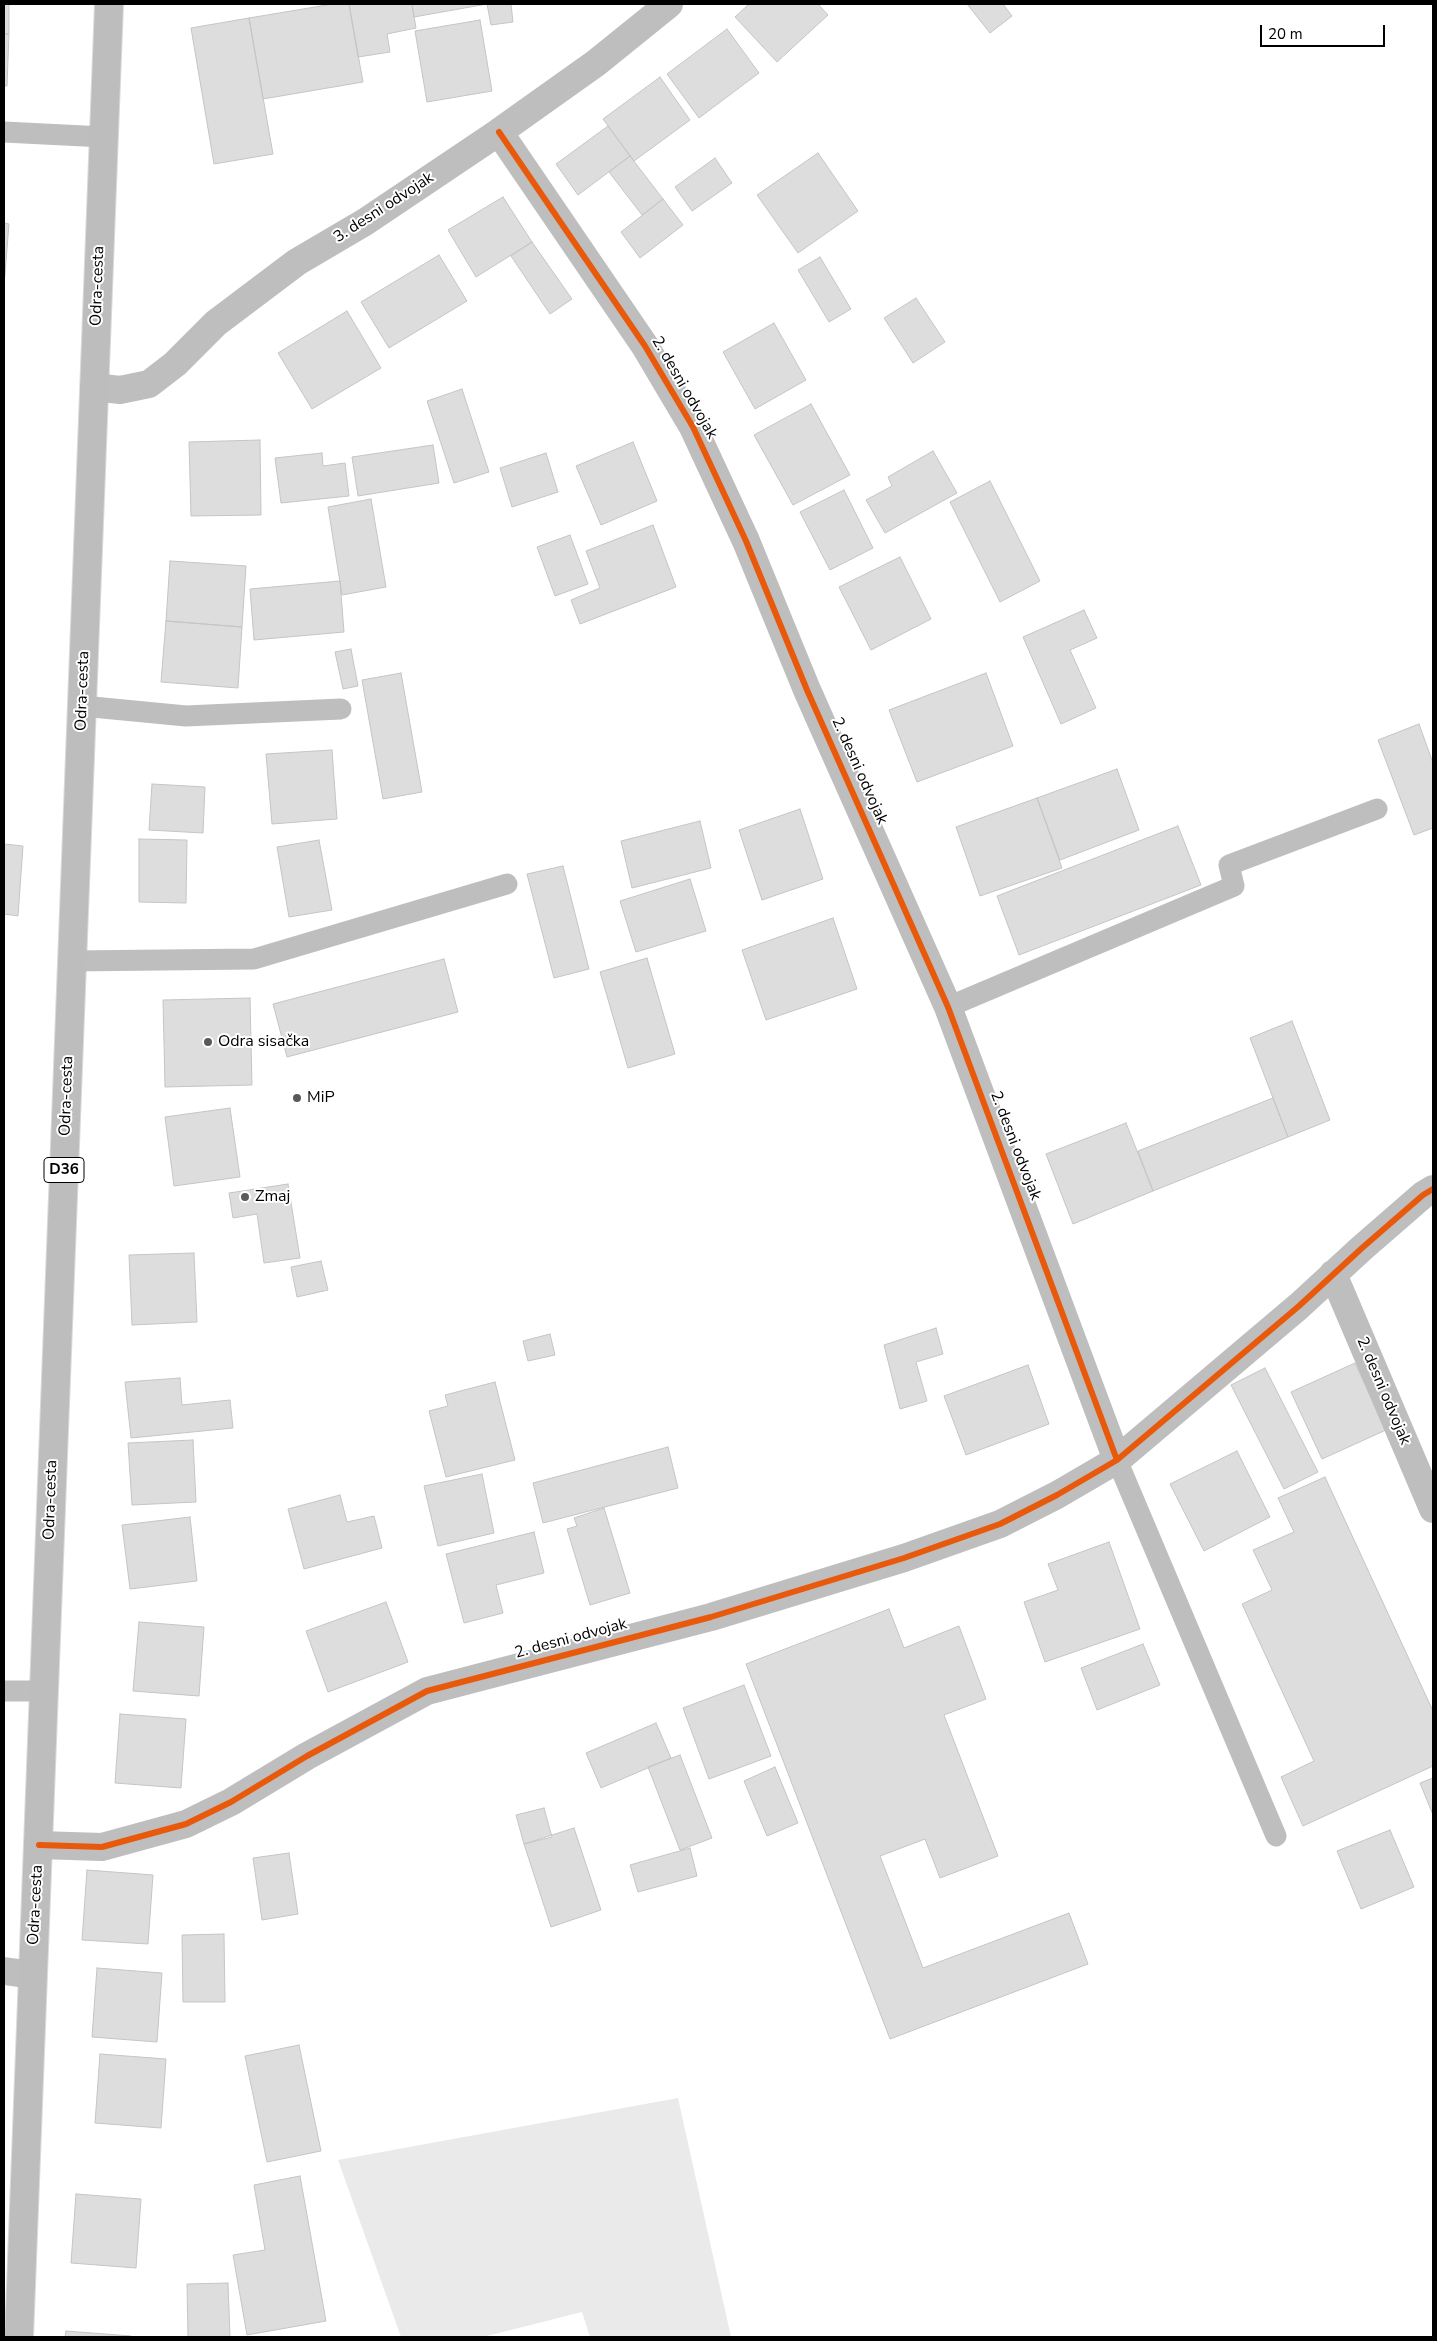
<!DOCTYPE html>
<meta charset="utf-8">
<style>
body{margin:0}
#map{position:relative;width:1437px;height:2341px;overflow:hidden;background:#fff;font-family:"Nunito Sans",sans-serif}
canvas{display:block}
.frame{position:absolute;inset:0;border:5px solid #000;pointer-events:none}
.scale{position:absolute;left:1260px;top:25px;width:125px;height:22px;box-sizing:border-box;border:2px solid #000;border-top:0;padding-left:6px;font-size:15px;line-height:18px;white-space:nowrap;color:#000;-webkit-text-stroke:4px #fff;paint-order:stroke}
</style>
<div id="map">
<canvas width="1437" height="2341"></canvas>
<div class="frame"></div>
<div class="scale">20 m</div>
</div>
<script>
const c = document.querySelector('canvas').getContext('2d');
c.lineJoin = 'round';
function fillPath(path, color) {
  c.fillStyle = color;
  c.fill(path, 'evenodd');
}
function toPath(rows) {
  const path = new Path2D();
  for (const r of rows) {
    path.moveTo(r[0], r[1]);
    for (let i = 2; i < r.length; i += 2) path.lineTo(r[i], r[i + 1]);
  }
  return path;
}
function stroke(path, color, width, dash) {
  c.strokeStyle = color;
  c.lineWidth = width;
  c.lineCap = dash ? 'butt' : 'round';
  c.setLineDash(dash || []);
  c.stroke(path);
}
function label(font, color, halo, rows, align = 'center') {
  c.font = font + ' "Nunito Sans",sans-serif';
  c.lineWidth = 4;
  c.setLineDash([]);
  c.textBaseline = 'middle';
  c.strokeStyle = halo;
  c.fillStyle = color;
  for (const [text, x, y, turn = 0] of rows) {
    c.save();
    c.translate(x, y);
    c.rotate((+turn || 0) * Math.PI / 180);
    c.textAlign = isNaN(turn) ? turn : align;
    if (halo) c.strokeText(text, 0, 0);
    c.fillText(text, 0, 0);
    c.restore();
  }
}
fillPath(toPath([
 [678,2098,731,2337,590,2337,582,2312,483,2337,401,2337,338,2160]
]), '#eaeaea');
const building = toPath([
 [4,4,9,4,9,34,4,34,4,4],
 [333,4,349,4,363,82,263,99,249,18,333,4],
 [349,4,412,4,416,28,387,34,390,52,358,57,349,4],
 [412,4,511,4,513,22,491,25,487,4,414,17,412,4],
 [749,4,818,4,828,15,777,62,735,17,749,4],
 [967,4,1003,4,1012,16,990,33,967,4],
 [249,18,273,154,214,164,191,28,249,18],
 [480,20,492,91,427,102,415,31,480,20],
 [727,29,759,73,699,118,667,74,727,29],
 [4,34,9,34,7,86,4,86,4,34],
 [660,77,690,120,634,161,603,119,660,77],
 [608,126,630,156,578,195,556,164,608,126],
 [818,153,858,211,798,253,757,195,818,153],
 [630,156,663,199,642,215,609,172,630,156],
 [715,158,732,183,692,211,675,187,715,158],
 [503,197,532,242,476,277,448,230,503,197],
 [663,199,683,225,640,258,621,232,663,199],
 [4,223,9,224,4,286,4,223],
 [532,242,572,299,550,314,511,256,532,242],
 [439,255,467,301,389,348,361,302,439,255],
 [820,257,851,309,829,322,798,270,820,257],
 [916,298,945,342,913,363,884,318,916,298],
 [347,311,381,368,312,409,278,353,347,311],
 [774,323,806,380,755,409,723,352,774,323],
 [462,389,489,472,454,483,427,401,462,389],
 [811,404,850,475,793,505,754,435,811,404],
 [260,440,261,515,191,516,189,442,260,440],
 [633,442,657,501,601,525,576,466,633,442],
 [433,445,439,483,358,496,352,457,433,445],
 [933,451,957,493,885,533,866,500,892,486,888,477,933,451],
 [322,453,323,466,345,463,349,496,281,503,275,458,322,453],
 [546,453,558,492,512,507,500,468,546,453],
 [990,481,1040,581,1000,602,950,502,990,481],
 [844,490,873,548,830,570,800,512,844,490],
 [371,499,386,587,342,595,328,507,371,499],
 [653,525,676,587,580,624,571,600,600,588,586,551,653,525],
 [570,535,588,584,555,596,537,547,570,535],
 [900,557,931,619,871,650,839,587,900,557],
 [170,561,246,566,242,627,166,621,170,561],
 [340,581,344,632,254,640,250,589,340,581],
 [1084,610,1097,638,1070,650,1096,708,1061,724,1023,637,1084,610],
 [166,621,242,627,238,688,161,682,166,621],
 [351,649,358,686,343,689,335,652,351,649],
 [401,673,422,792,383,799,362,680,401,673],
 [986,673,1013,746,917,782,889,710,986,673],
 [1419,724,1433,763,1433,828,1414,835,1378,740,1419,724],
 [332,750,337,819,272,824,266,754,332,750],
 [1117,769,1139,830,1060,860,1037,798,1117,769],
 [152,784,205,787,203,833,149,830,152,784],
 [1037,798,1062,868,980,896,956,827,1037,798],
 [800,809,823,879,762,900,739,830,800,809],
 [700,821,711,868,632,888,621,841,700,821],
 [1178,826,1201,885,1019,955,997,896,1178,826],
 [139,839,187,840,186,903,139,902,139,839],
 [319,840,332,910,289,917,277,847,319,840],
 [4,844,23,846,18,916,4,914,4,844],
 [563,866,589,969,554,978,527,874,563,866],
 [690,879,706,931,636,952,620,901,690,879],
 [833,918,857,989,766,1020,742,950,833,918],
 [647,958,675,1054,628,1068,600,972,647,958],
 [444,959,458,1012,287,1057,273,1004,444,959],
 [250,998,252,1085,165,1087,163,1000,250,998],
 [1292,1021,1330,1120,1288,1137,1250,1038,1292,1021],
 [1273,1098,1288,1137,1153,1191,1138,1151,1273,1098],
 [230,1108,240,1177,174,1186,165,1117,230,1108],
 [1126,1123,1153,1191,1073,1224,1046,1154,1126,1123],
 [288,1184,300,1258,264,1263,257,1214,233,1218,229,1193,288,1184],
 [194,1253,197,1322,132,1325,129,1255,194,1253],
 [321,1261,328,1290,297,1297,291,1267,321,1261],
 [936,1328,943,1354,916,1362,927,1401,900,1409,884,1345,936,1328],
 [550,1334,555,1355,528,1361,523,1341,550,1334],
 [1355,1363,1386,1430,1322,1459,1291,1392,1355,1363],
 [1028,1365,1049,1424,966,1455,944,1396,1028,1365],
 [1265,1368,1318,1472,1284,1489,1231,1385,1265,1368],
 [180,1378,182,1405,230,1400,233,1428,131,1438,125,1382,180,1378],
 [495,1382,515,1460,446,1477,429,1411,448,1406,445,1395,495,1382],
 [193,1440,196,1502,132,1505,128,1443,193,1440],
 [668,1447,678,1488,543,1523,533,1483,668,1447],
 [1237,1451,1270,1517,1204,1551,1170,1484,1237,1451],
 [482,1474,494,1533,438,1546,424,1486,482,1474],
 [1325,1477,1433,1711,1433,1766,1303,1826,1281,1777,1314,1761,1242,1604,1272,1590,1253,1550,1294,1532,1278,1498,1325,1477],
 [340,1495,347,1522,374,1516,382,1548,304,1569,288,1509,340,1495],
 [604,1508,630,1593,590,1605,567,1529,577,1526,574,1518,604,1508],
 [190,1517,197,1581,130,1589,122,1525,190,1517],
 [534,1532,544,1573,496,1585,503,1613,464,1623,446,1554,534,1532],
 [1109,1542,1140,1629,1045,1662,1024,1602,1058,1590,1048,1564,1109,1542],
 [386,1602,408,1662,328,1692,306,1631,386,1602],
 [889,1609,904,1648,959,1626,986,1699,944,1715,998,1856,940,1878,925,1839,880,1856,923,1968,1069,1913,1088,1964,890,2039,746,1664,889,1609],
 [139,1622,204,1627,199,1696,133,1691,139,1622],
 [1143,1644,1160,1685,1097,1710,1081,1668,1143,1644],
 [744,1685,771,1756,709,1779,683,1708,744,1685],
 [120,1714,186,1719,181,1788,115,1783,120,1714],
 [656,1723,671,1758,601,1788,586,1753,656,1723],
 [680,1755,712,1838,680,1850,648,1767,680,1755],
 [775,1767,798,1823,767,1836,744,1781,775,1767],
 [1433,1778,1433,1815,1420,1783,1433,1778],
 [544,1808,552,1837,524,1844,516,1815,544,1808],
 [574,1828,601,1910,551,1927,524,1844,574,1828],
 [1390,1830,1414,1887,1361,1909,1337,1851,1390,1830],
 [690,1848,697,1876,638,1892,630,1865,690,1848],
 [289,1853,298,1914,262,1920,253,1858,289,1853],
 [87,1870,153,1875,148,1944,82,1940,87,1870],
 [224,1934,225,2002,183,2002,182,1935,224,1934],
 [97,1968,162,1973,157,2042,92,2037,97,1968],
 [299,2045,321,2151,267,2162,245,2056,299,2045],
 [100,2054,166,2059,161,2128,95,2123,100,2054],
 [300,2176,326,2321,247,2335,233,2255,265,2250,254,2185,300,2176],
 [76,2194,141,2199,136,2268,71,2263,76,2194],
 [228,2283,230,2337,188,2337,187,2284,228,2283],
 [66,2331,131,2336,131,2337,65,2337,66,2331]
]);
fillPath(building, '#ddd');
stroke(building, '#c5c5c5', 1);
const primary = toPath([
 [19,2337,109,4]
]);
stroke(primary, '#dbdbdb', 30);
stroke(toPath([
 [4,132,104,137],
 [82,706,186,716,341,709],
 [72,961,254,959,507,884],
 [948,1007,1234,886,1229,865,1377,809],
 [1117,1460,1276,1836],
 [4,1691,44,1691]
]), '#bebebe', 21);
stroke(toPath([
 [499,132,645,346,693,427,746,541,807,690,948,1007,1117,1460],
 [94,387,120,390,149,384,175,364,216,323,297,262,365,222,499,132,596,63,669,4],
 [1333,1274,1433,1509],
 [39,1845,102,1847,186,1824,231,1802,307,1756,427,1691,711,1617,904,1558,1000,1524,1057,1495,1117,1460,1299,1306,1362,1248,1423,1195,1433,1189],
 [4,1971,33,1975]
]), '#bebebe', 28);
stroke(primary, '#bdbdbd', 28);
stroke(toPath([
 [499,132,645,346,693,427,746,541,807,690,948,1007,1117,1460],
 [39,1845,102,1847,186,1824,231,1802,307,1756,427,1691,711,1617,904,1558,1000,1524,1057,1495,1117,1460,1299,1306,1362,1248,1423,1195,1433,1189]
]), '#e8590c', 6);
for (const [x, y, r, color] of [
 [208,1042,5,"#595959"],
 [297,1098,5,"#595959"],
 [245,1197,5,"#595959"]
]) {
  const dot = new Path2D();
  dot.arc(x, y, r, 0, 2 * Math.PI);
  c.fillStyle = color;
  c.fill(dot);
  stroke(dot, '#fff', 2);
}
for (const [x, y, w] of [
 [64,1170,40]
]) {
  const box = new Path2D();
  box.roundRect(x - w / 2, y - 12.5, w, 25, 4);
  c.fillStyle = '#fff';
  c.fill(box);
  stroke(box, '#000', 1);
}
label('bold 15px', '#000', null, [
 ["D36",64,1170]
]);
label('16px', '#000', '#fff', [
 ["3. desni odvojak",384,208,-33],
 ["Odra-cesta",98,286,-88],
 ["2. desni odvojak",684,388,60],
 ["Odra-cesta",83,691,-88],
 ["2. desni odvojak",859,771,66],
 ["Odra-cesta",67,1096,-88],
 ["2. desni odvojak",1015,1146,69],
 ["2. desni odvojak",1383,1391,67],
 ["Odra-cesta",51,1500,-88],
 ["2. desni odvojak",571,1639,-15],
 ["Odra-cesta",36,1905,-87]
]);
label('16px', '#000', '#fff', [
 ["Odra sisačka",218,1042],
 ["MiP",307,1098],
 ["Zmaj",255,1197]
], 'left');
</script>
